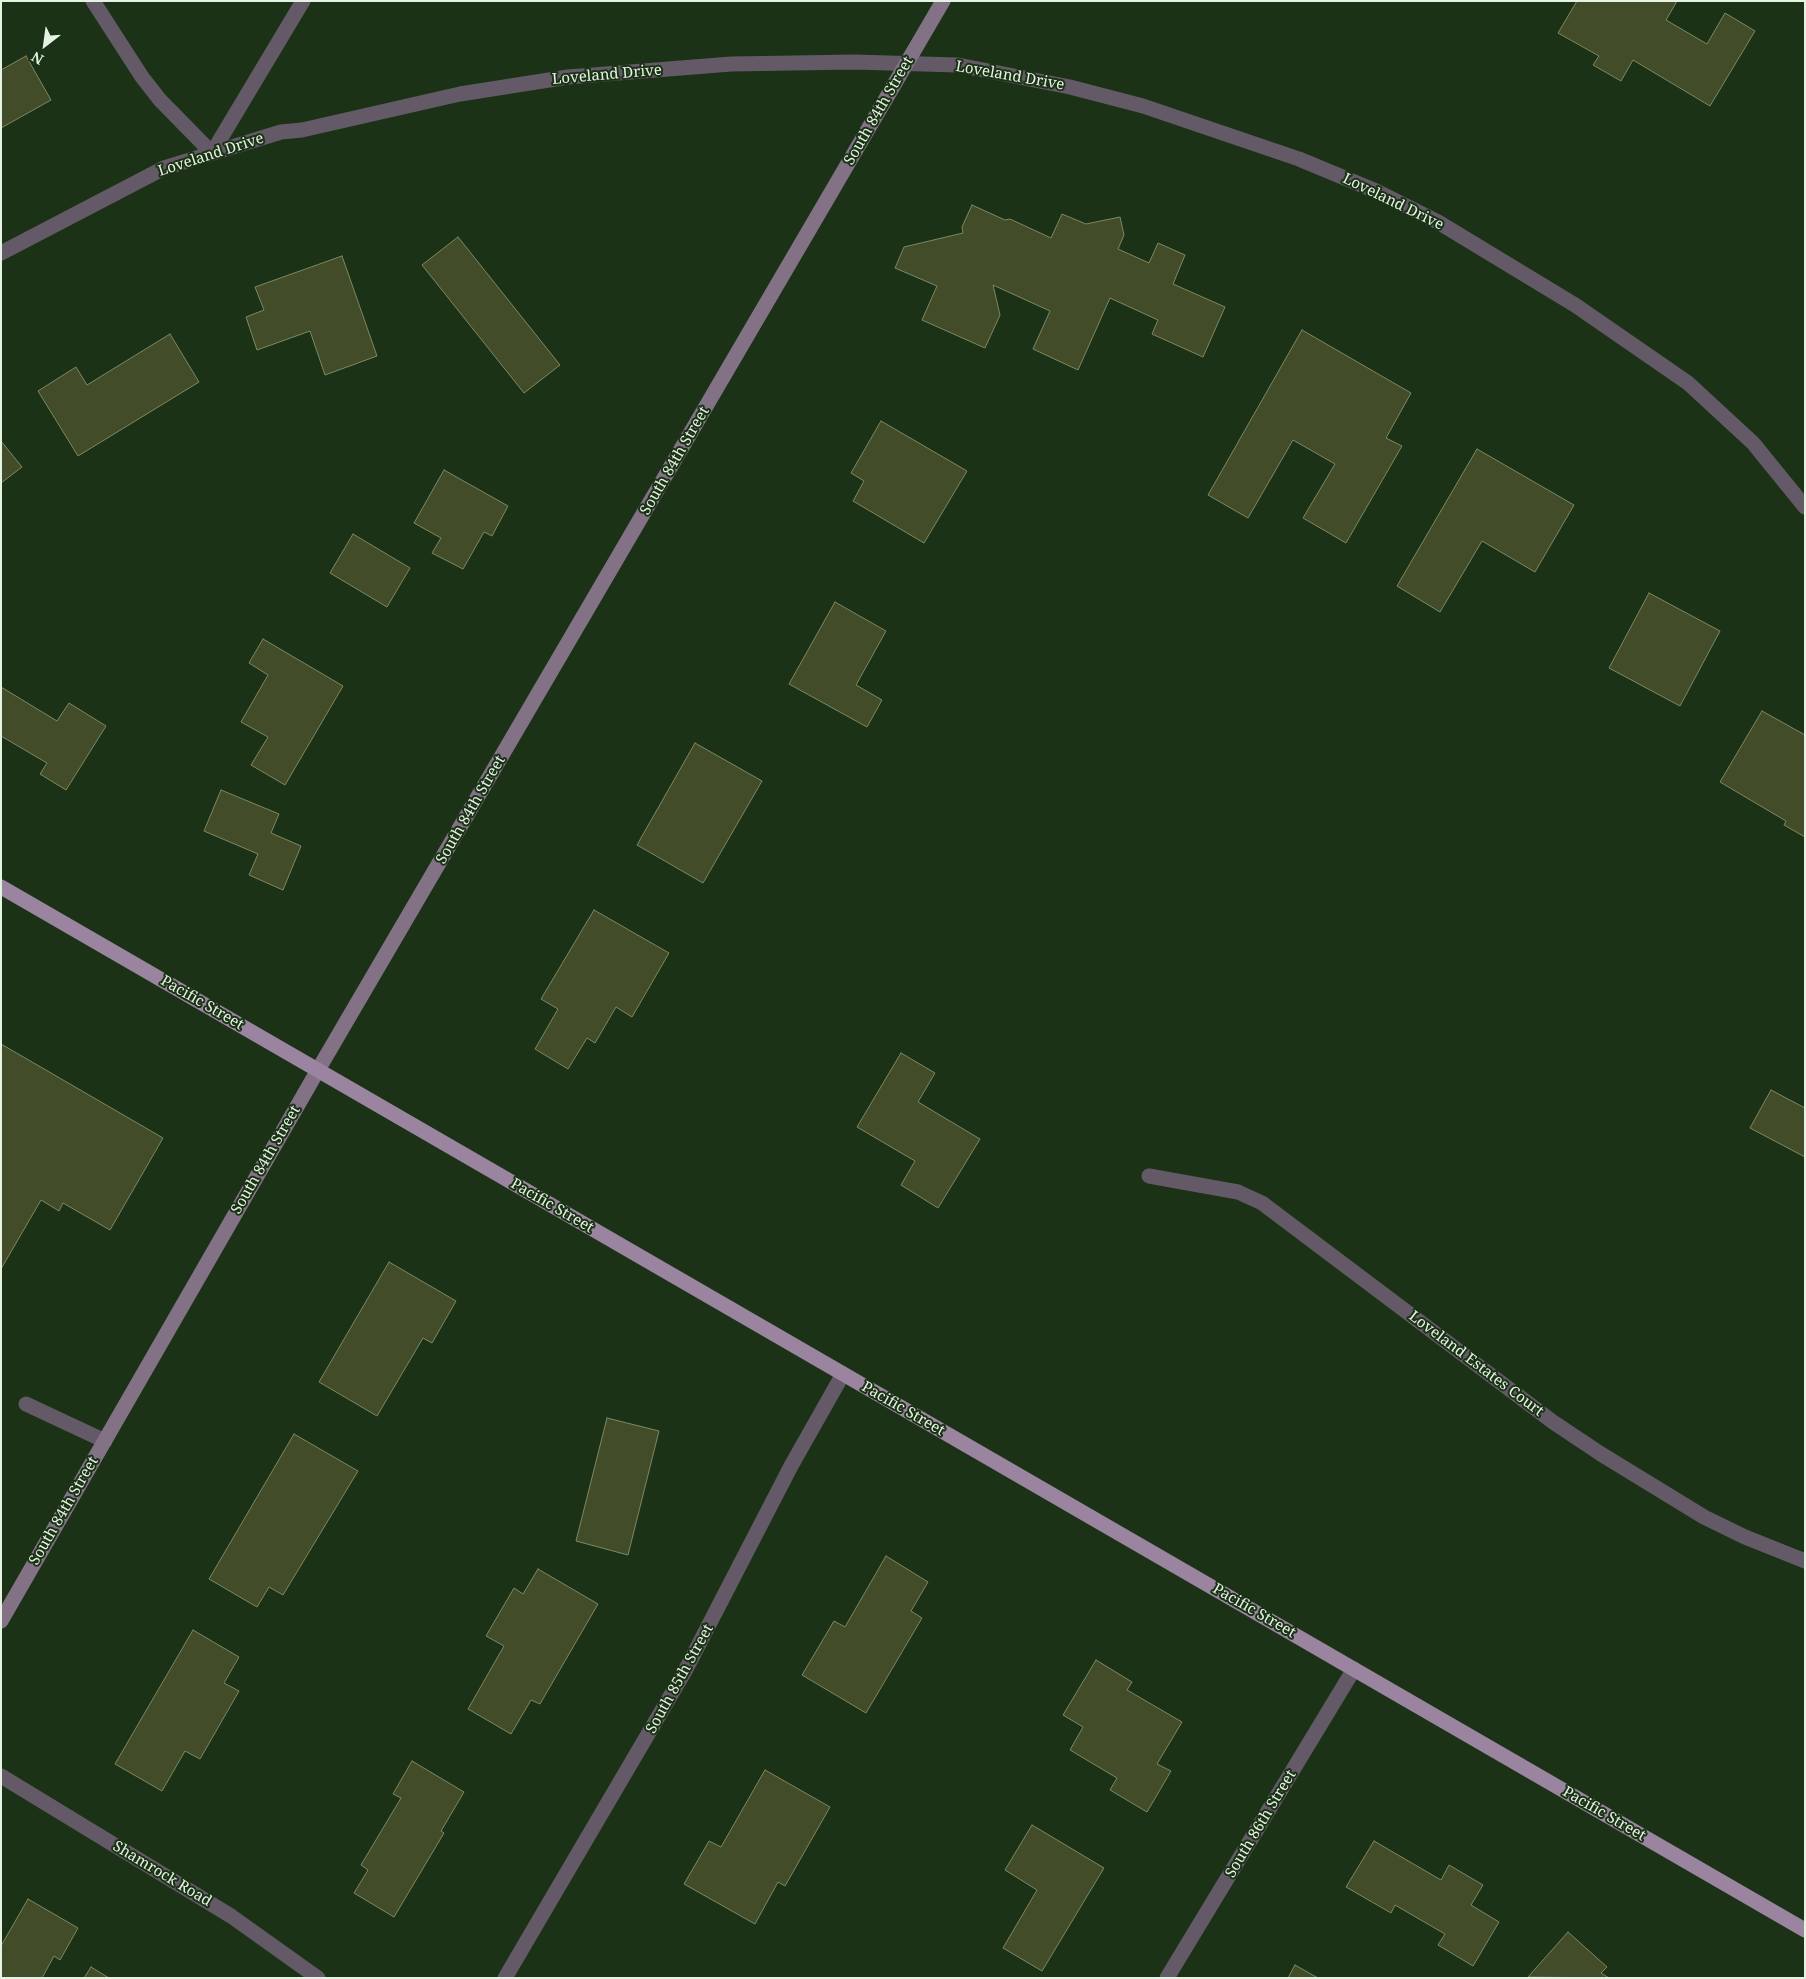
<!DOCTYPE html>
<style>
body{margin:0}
#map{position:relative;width:1806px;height:1979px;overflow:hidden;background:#1b3217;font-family:"Noto Serif",serif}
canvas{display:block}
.frame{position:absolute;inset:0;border:2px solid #e5f3e2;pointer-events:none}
.north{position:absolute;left:20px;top:20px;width:50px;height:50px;-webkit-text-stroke:4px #1b3217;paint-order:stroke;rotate:210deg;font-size:14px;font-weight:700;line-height:20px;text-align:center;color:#e5f3e2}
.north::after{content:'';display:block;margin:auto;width:18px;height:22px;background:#e5f3e2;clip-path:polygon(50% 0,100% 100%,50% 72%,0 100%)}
</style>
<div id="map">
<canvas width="1806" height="1979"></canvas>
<div class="frame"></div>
<div class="north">N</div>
</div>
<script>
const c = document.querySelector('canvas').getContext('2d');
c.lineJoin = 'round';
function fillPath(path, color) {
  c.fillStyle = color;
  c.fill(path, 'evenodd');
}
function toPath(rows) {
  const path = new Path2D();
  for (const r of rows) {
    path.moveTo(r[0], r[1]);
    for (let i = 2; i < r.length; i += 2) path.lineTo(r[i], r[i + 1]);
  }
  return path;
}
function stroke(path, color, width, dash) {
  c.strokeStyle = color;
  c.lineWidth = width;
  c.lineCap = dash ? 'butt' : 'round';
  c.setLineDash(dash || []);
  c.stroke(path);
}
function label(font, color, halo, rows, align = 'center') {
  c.font = font + ' "Noto Serif",serif';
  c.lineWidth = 4;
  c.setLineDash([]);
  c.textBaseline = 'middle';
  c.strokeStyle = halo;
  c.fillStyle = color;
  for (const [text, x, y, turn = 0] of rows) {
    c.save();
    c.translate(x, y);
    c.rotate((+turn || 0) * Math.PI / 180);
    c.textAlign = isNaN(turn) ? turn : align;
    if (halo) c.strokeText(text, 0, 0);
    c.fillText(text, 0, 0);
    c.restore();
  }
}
const building = toPath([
 [1577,1,1677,1,1666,20,1707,44,1725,13,1755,31,1710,106,1633,60,1621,81,1593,65,1599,56,1558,33,1577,1],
 [26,56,51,100,1,128,1,70,26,56],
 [972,205,1005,220,1010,219,1051,238,1062,214,1086,224,1120,217,1124,235,1118,249,1149,263,1158,243,1185,255,1173,284,1225,307,1203,357,1152,334,1158,320,1110,298,1078,370,1033,349,1050,311,993,285,1000,315,985,348,922,320,937,286,895,268,904,247,963,233,962,227,972,205],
 [458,237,560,365,524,393,422,265,458,237],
 [342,256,377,356,325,375,310,331,257,350,246,317,264,310,255,287,342,256],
 [1302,330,1411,393,1386,438,1402,446,1346,543,1303,518,1335,464,1293,440,1248,518,1208,495,1302,330],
 [170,334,199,382,78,456,38,391,76,367,87,385,170,334],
 [881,421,967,471,924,543,853,501,864,481,851,473,881,421],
 [1,441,22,467,1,483,1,441],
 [1477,449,1574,505,1535,572,1482,541,1440,612,1397,586,1477,449],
 [444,470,508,506,492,536,484,532,463,569,432,553,441,538,414,523,444,470],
 [353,534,410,568,387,607,330,573,353,534],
 [1649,593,1720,631,1680,706,1609,668,1649,593],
 [835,602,886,631,856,685,882,700,867,727,789,684,835,602],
 [263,639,343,686,285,785,251,765,268,737,241,722,268,675,249,663,263,639],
 [1,687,57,721,69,703,106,726,66,790,40,774,47,763,1,736,1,687],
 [1762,711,1805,735,1805,837,1784,825,1786,821,1720,782,1762,711],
 [695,743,762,781,703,883,637,845,695,743],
 [221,790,279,814,271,833,301,846,283,890,249,875,258,854,204,831,221,790],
 [594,910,669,953,632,1017,616,1007,595,1043,587,1038,568,1069,535,1049,558,1009,541,999,594,910],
 [1,1044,163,1138,110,1230,63,1203,59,1211,41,1200,1,1269,1,1044],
 [901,1053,935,1073,918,1102,980,1139,938,1208,901,1185,915,1161,857,1127,901,1053],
 [1771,1090,1805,1108,1805,1157,1750,1128,1771,1090],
 [389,1262,456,1301,432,1343,423,1338,377,1416,319,1382,389,1262],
 [607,1418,659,1431,628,1555,576,1541,607,1418],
 [294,1434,358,1471,283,1595,269,1587,257,1607,209,1579,294,1434],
 [886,1556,928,1582,911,1611,922,1618,866,1713,802,1675,834,1621,845,1627,886,1556],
 [538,1569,598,1604,540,1704,531,1700,511,1734,468,1709,504,1646,486,1636,514,1588,523,1594,538,1569],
 [193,1630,239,1657,224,1683,239,1691,200,1759,185,1751,162,1791,115,1764,193,1630],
 [1096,1660,1132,1682,1127,1690,1182,1722,1157,1764,1171,1771,1147,1812,1110,1790,1117,1778,1070,1750,1083,1727,1063,1715,1096,1660],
 [412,1761,464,1792,441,1831,444,1833,394,1917,354,1893,368,1870,361,1865,401,1798,393,1794,412,1761],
 [765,1770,830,1807,785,1886,778,1882,755,1924,684,1884,709,1841,721,1847,765,1770],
 [1032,1825,1104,1868,1042,1971,1003,1948,1037,1890,1005,1870,1032,1825],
 [1374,1841,1441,1880,1449,1865,1483,1885,1471,1905,1499,1922,1473,1966,1438,1945,1445,1934,1395,1905,1391,1913,1346,1887,1374,1841],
 [28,1899,78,1928,60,1960,54,1956,42,1978,1,1978,1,1946,28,1899],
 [1568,1932,1607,1967,1601,1973,1609,1978,1528,1977,1568,1932],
 [1295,1965,1318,1978,1288,1978,1295,1965],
 [91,1967,109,1978,84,1978,91,1967]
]);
fillPath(building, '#434c28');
stroke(building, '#7e8963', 1);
stroke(toPath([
 [26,1404,105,1441]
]), '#645966', 15);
stroke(toPath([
 [93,1,142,77,160,100,212,153,303,1],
 [1,253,164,168,281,132,302,130,460,94,568,77,731,64,854,62,958,65,1070,87,1143,106,1299,159,1376,191,1438,222,1575,305,1688,383,1753,443,1805,507],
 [1149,1176,1238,1192,1262,1203,1553,1422,1601,1454,1704,1517,1745,1537,1805,1561],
 [1,1776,231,1916,318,1978],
 [505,1978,685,1671,791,1466,843,1374],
 [1167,1978,1354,1669]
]), '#645966', 15);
stroke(toPath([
 [1,1621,318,1070,943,1]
]), '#837186', 15);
stroke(toPath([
 [1,887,1805,1930]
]), '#9b849f', 15);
label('15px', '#e5f3e2', '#1b3217', [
 ["Loveland Drive",607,75,-5],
 ["Loveland Drive",1010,76,10],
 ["South 84th Street",879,111,-60],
 ["Loveland Drive",211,155,-18],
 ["Loveland Drive",1393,202,26],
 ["South 84th Street",675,461,-60],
 ["South 84th Street",471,810,-60],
 ["Pacific Street",202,1003,30],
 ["South 84th Street",266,1160,-60],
 ["Pacific Street",552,1206,30],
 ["Loveland Estates Court",1476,1364,37],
 ["Pacific Street",903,1409,30],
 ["South 84th Street",64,1511,-60],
 ["Pacific Street",1254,1611,30],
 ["South 85th Street",680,1679,-61],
 ["Pacific Street",1604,1814,30],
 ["South 86th Street",1261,1824,-59],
 ["Shamrock Road",162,1874,31]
]);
</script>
